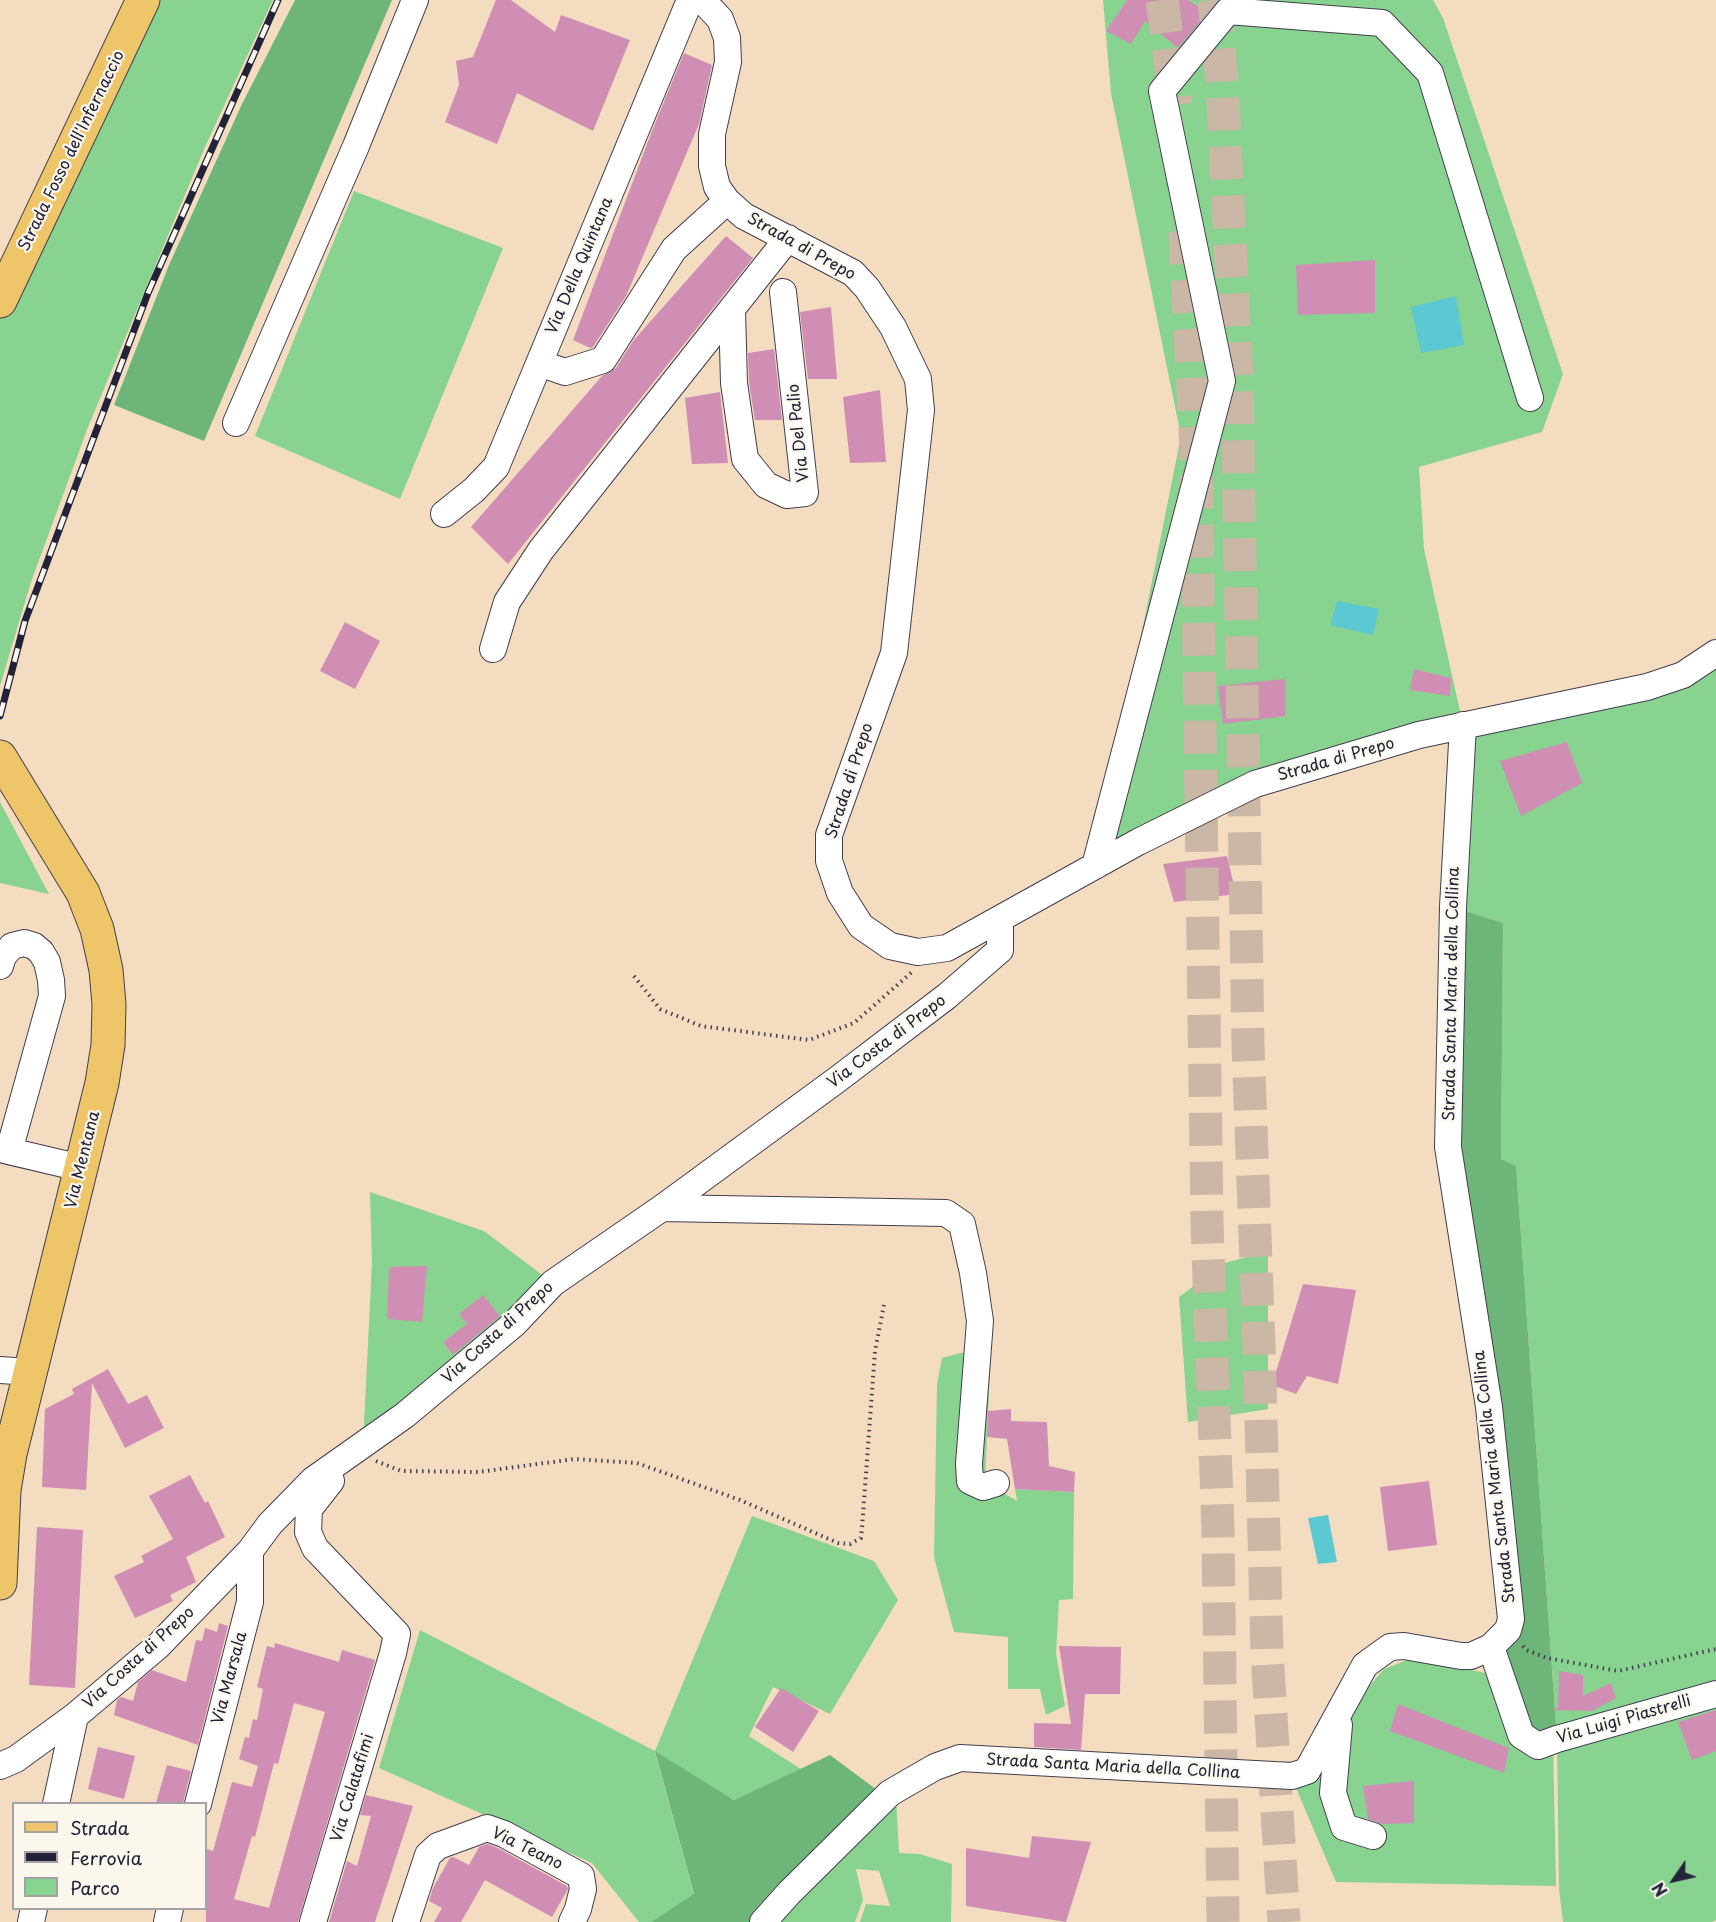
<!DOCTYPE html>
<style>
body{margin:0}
#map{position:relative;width:1716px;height:1922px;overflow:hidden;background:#f4dcc0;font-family:"Playpen Sans",sans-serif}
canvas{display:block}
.legend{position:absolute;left:12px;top:1802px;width:195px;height:108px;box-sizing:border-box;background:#fbf7ec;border:2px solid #a4a2a5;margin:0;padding:8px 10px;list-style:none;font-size:18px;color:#22223b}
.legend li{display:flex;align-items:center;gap:12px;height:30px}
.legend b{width:30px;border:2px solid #a4a2a5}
.north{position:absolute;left:1644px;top:1850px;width:60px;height:60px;-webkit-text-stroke:4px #fbf7ec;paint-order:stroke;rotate:236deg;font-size:16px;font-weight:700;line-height:24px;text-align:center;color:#22223b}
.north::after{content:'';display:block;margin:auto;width:21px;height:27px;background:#22223b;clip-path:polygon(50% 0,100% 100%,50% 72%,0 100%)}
</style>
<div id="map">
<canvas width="1716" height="1922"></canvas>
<ul class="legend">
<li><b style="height:8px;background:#eec569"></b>Strada</li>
<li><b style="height:8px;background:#22223b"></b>Ferrovia</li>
<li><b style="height:16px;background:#89d390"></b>Parco</li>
</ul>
<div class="north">N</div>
</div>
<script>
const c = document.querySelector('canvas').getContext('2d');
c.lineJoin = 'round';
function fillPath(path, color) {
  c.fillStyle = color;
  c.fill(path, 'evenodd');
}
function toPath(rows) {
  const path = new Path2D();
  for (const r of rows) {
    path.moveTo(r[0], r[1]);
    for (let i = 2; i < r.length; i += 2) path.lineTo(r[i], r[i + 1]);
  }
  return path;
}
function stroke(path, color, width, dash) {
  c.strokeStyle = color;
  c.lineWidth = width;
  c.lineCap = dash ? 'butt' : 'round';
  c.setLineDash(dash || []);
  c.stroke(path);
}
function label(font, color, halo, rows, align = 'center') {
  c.font = font + ' "Playpen Sans",sans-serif';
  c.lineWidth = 4.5;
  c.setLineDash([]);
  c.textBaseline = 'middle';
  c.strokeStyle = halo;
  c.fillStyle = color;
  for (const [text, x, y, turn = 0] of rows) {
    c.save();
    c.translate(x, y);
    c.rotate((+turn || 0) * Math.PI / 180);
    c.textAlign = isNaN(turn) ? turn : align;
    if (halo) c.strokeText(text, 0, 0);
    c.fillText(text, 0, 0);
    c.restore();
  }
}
fillPath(toPath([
 [149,0,273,0,205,147,88,427,31,582,0,686,0,314],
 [1103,0,1433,0,1443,18,1563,374,1542,432,1419,467,1424,549,1463,725,1647,687,1716,653,1716,1920,1712,1922,1563,1922,1559,1889,1557,1739,1516,1166,1501,1159,1503,923,1453,907,1463,726,1255,784,1095,866,1181,436,1111,93],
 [354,191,503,248,400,499,255,436],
 [0,802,49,894,0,883],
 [370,1192,484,1231,553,1283,363,1444,372,1262],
 [1268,1251,1268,1409,1188,1422,1179,1297,1225,1263],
 [991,1345,985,1482,1017,1501,1015,1489,1074,1492,1073,1599,1059,1600,1056,1654,1065,1706,1046,1715,1040,1689,1008,1689,1008,1637,954,1632,934,1557,937,1384,942,1358],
 [752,1516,874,1561,898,1600,830,1714,773,1687,749,1736,801,1769,734,1800,655,1752,694,1895,651,1922,639,1922,592,1863,379,1768,420,1630,655,1751],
 [1415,1657,1498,1676,1553,1743,1556,1886,1336,1882,1296,1788,1340,1751,1356,1702,1384,1669],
 [896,1796,899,1853,920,1854,952,1864,951,1922,860,1922,866,1904,890,1906,879,1871,856,1869,863,1900,855,1922,763,1922]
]), '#89d390');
fillPath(toPath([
 [295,0,392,0,204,441,114,405,169,265,242,104],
 [1453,907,1503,923,1501,1159,1516,1166,1557,1739,1538,1746,1491,1647,1508,1630,1448,1147],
 [655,1751,734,1800,830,1755,877,1790,759,1922,651,1922,694,1894]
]), '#6eb57a');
fillPath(toPath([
 [1456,296,1464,345,1421,353,1411,307],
 [1337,601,1379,609,1373,635,1330,625],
 [1328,1515,1337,1562,1318,1564,1308,1518]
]), '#5bc8d2');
fillPath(toPath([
 [496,0,511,0,555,32,561,15,630,40,593,131,517,93,497,144,445,122,459,85,456,61,473,57],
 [1127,0,1188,0,1207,13,1178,48,1145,21,1131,44,1106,31],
 [684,53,712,65,699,124,626,296,593,347,590,348,573,340,652,131],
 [726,236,753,258,508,564,471,527,602,376,616,368,633,341],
 [1375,260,1375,313,1298,315,1296,265],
 [831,307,837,379,808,379,800,312],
 [774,349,782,420,755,420,749,382,748,353],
 [880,390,886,462,850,463,843,397],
 [720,392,728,463,692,464,685,398],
 [345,622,380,641,355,689,320,671],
 [1414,669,1451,678,1450,696,1410,690],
 [1285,679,1285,716,1223,724,1218,686],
 [1567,742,1582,783,1521,816,1500,761],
 [1227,856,1236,894,1174,902,1163,864],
 [427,1266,422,1322,387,1319,389,1267],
 [1303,1284,1356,1290,1338,1384,1307,1376,1296,1394,1272,1385],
 [483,1295,500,1316,453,1355,443,1342,467,1324,459,1314],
 [108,1369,128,1404,147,1395,164,1428,125,1448,92,1383,86,1490,42,1487,45,1409,74,1394,72,1389],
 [1011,1409,1011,1421,1047,1422,1049,1466,1075,1472,1074,1492,1015,1489,1007,1439,987,1437,988,1411],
 [190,1475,205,1503,208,1501,225,1537,186,1557,196,1582,170,1595,173,1601,135,1618,114,1576,144,1562,141,1556,173,1539,149,1496],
 [1429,1481,1437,1545,1388,1551,1380,1487],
 [37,1527,83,1530,75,1688,29,1685],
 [219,1623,228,1626,198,1745,114,1715,117,1700,121,1697,133,1701,138,1682,152,1670,186,1682,196,1640,202,1641,205,1628,217,1632],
 [275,1643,339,1662,342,1650,375,1660,298,1922,206,1922,206,1849,213,1851,232,1782,252,1787,258,1766,239,1759,245,1737,249,1738,253,1719,257,1720,263,1689,257,1687,267,1646,274,1648],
 [294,1703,325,1712,269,1908,234,1899,252,1836,255,1837,274,1763,278,1764],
 [1059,1646,1121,1647,1120,1694,1085,1694,1081,1750,1034,1747,1034,1723,1071,1724],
 [1559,1671,1583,1675,1583,1696,1611,1683,1616,1698,1592,1711,1552,1710,1558,1707],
 [781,1688,819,1711,793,1752,755,1727],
 [1398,1704,1509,1748,1504,1773,1390,1731],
 [1716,1710,1716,1751,1692,1760,1678,1722],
 [98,1747,135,1756,124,1799,88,1789],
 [167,1765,191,1771,183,1803,156,1803],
 [1414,1781,1414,1823,1381,1824,1368,1819,1363,1786],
 [366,1795,413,1806,375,1922,329,1922,347,1861,357,1866,371,1816,360,1815],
 [1032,1836,1091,1842,1066,1922,966,1906,966,1848,1029,1858],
 [487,1844,498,1848,567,1886,568,1889,552,1917,485,1880,461,1922,434,1922,442,1908,429,1901,433,1888,450,1858,453,1857,469,1865,479,1847]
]), '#d08eb4');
stroke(toPath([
 [1162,0,1176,105],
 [1214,0,1222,81,1237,380,1248,1045,1259,1345,1267,1653,1284,1922],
 [1185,231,1196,450,1207,1223,1218,1530,1223,1922]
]), '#cab7a5', 33, [33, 16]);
const minor = toPath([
 [697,0,704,2,720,19,727,38,728,62,712,134,712,166,717,187,727,201,744,216,853,273,867,288,893,327,918,379,921,410,894,653,829,835,829,861,840,893,861,926,890,946,918,952,947,948,1138,842,1255,784,1419,735,1647,687,1683,675,1716,653],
 [732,310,734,383,745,459,766,485,787,495,805,493,783,292],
 [539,363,565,372,603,360,674,249,727,201],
 [236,423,356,146,415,0],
 [444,514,474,490,496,467,690,0],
 [493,649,507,602,541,550,788,238],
 [1095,866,1222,381,1162,91,1228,11,1382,23,1430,73,1530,398],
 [0,966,3,956,12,946,24,943,34,946,41,952,47,962,51,980,52,996,9,1151],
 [0,1149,81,1168],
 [662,1208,946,1213,962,1224,973,1273,980,1321,969,1464,970,1481,983,1487,996,1483],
 [0,1370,30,1372],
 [1491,1647,1521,1735,1538,1746,1557,1739,1716,1694],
 [1339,1725,1333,1793,1344,1827,1373,1836],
 [0,1766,16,1759,75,1716,158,1646,250,1551,270,1524,313,1480,405,1415,514,1324,553,1283,662,1208,838,1079,947,996,1000,950,1000,919],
 [56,1804,75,1716],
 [198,1804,250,1602,250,1551],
 [31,1922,34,1908],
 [167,1922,170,1908],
 [313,1922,393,1653,397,1634,315,1548,308,1532,309,1509,331,1481],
 [406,1922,428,1855,438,1846,487,1828,504,1834,581,1876,583,1889,578,1909,572,1922],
 [763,1922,789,1893,890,1793,935,1767,960,1758,1292,1776,1307,1771,1365,1665,1390,1647,1404,1646,1461,1656,1471,1656,1491,1647,1508,1630,1511,1619,1489,1407,1448,1147,1453,907,1463,725]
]);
const major = toPath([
 [0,301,143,0],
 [0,757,83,893,97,929,106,970,109,1004,108,1045,102,1083,10,1454,4,1490,0,1583]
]);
stroke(minor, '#423e4f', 28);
stroke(major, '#423e4f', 35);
stroke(toPath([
 [634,976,660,1009,701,1026,809,1040,854,1023,912,972],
 [376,1461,401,1471,478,1472,575,1459,637,1463,740,1500,838,1543,850,1544,861,1538,862,1528,875,1351,884,1305],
 [1523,1646,1526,1650,1547,1658,1618,1671,1716,1649]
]), '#423e4f', 4, [1.5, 4.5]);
stroke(minor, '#fff', 26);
stroke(major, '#eec569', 33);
const rail = toPath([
 [0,716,25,621,148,293,278,0]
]);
stroke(rail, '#22223b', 7);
stroke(rail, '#fbf7ec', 4.5, [14]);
label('16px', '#22223b', '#fbf7ec', [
 ["Strada Fosso dell'Infernaccio",72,151,-64],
 ["Strada di Prepo",801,247,29],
 ["Via Della Quintana",580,266,-67],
 ["Via Del Palio",799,433,-96],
 ["Strada di Prepo",1336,760,-16],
 ["Strada di Prepo",850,781,-72],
 ["Strada Santa Maria della Collina",1452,994,-89],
 ["Via Costa di Prepo",887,1042,-37],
 ["Via Mentana",83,1160,-76],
 ["Via Costa di Prepo",498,1333,-42],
 ["Strada Santa Maria della Collina",1495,1477,-97],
 ["Via Costa di Prepo",139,1658,-42],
 ["Via Marsala",230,1678,-75],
 ["Via Luigi Piastrelli",1624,1720,-16],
 ["Strada Santa Maria della Collina",1113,1767,3],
 ["Via Calatafimi",353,1788,-73],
 ["Via Teano",527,1849,26]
]);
</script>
